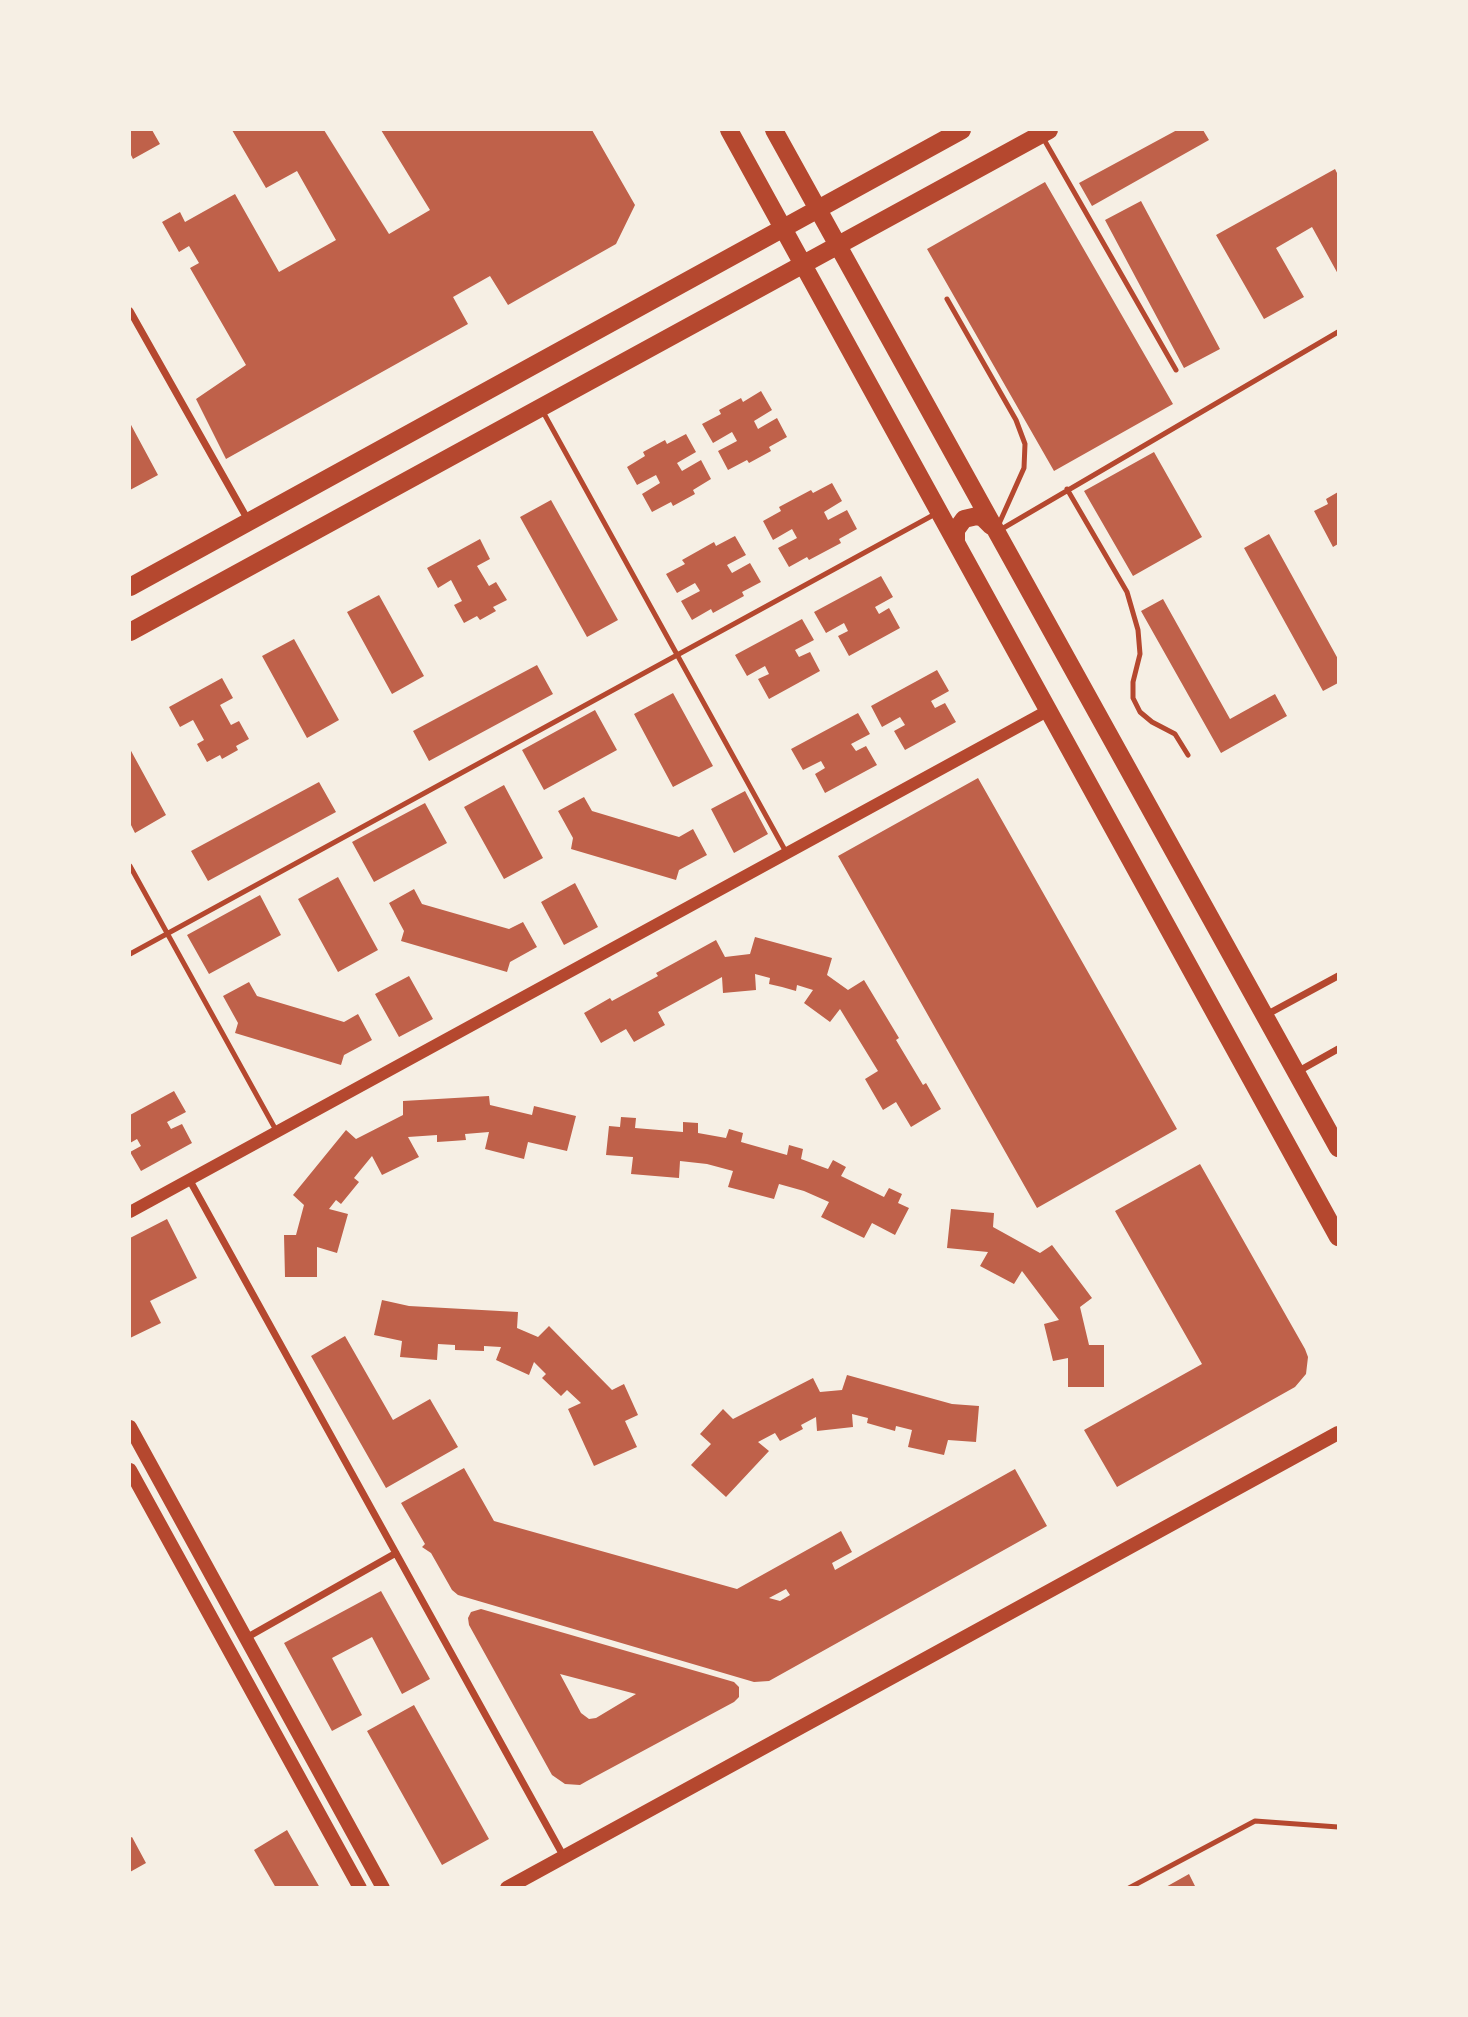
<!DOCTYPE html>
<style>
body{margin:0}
#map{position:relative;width:1468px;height:2017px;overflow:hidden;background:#f6efe4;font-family:"Varela Round",sans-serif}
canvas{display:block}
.frame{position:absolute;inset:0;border:131px solid #f6efe4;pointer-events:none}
</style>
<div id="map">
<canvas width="1468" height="2017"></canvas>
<div class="frame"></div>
</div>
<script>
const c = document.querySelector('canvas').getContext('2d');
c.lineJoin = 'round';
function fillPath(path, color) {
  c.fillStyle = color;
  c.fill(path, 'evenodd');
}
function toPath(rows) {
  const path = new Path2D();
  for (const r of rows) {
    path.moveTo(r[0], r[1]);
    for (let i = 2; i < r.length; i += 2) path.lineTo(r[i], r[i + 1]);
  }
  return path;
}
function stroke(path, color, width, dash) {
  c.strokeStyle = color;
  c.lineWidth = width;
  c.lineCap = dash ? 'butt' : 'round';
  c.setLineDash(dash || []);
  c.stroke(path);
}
fillPath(toPath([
 [130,130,152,130,160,144,133,159,130,153],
 [232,130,324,130,389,234,430,210,381,130,592,130,635,205,616,244,508,305,490,276,453,297,468,324,226,459,196,399,246,365,190,268,199,263,189,246,179,252,162,222,180,212,185,222,235,194,279,272,336,240,297,171,266,188],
 [1177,130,1203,130,1209,140,1092,206,1079,183],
 [1335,169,1338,175,1338,274,1312,227,1276,248,1304,297,1264,319,1216,235],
 [1045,182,1173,404,1054,471,927,249],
 [1141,201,1220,349,1184,368,1105,220],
 [761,391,772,410,754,421,758,429,777,418,787,437,769,447,771,451,749,463,747,460,728,470,718,451,737,441,732,432,713,443,702,424,721,414,719,410,741,398,743,402],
 [130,423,158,475,130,490],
 [686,434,696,452,677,463,682,471,701,460,711,479,693,490,695,494,673,506,671,502,652,512,642,494,660,483,656,475,637,485,627,467,645,456,643,452,665,440,667,444],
 [1154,452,1202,537,1133,576,1084,491],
 [832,483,842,501,824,512,828,520,847,510,857,529,839,539,841,543,809,560,807,557,789,567,778,548,797,538,792,529,773,540,763,521,781,511,779,507,811,490,813,493],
 [1338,492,1338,544,1333,547,1314,511,1328,504,1326,499],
 [551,500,618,620,587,637,520,517],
 [1269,534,1338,659,1338,683,1323,691,1244,548],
 [735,536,746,555,727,565,732,573,750,563,761,582,742,592,744,596,713,613,711,609,692,620,681,601,700,591,695,583,677,593,666,574,685,564,682,560,714,542,716,546],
 [480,539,490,559,477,566,489,586,496,582,507,600,493,607,496,611,480,620,477,616,464,623,454,605,462,601,451,580,438,588,427,568],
 [881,576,893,597,875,607,879,614,889,608,900,628,849,656,838,636,848,631,844,623,826,633,814,612],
 [379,595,424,676,392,694,347,612],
 [1163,599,1230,719,1275,694,1287,716,1221,753,1141,611],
 [802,619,814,640,795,650,799,657,810,652,820,671,769,699,758,679,769,674,765,666,747,676,735,655],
 [294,639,339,720,307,738,262,656],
 [537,665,553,694,429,761,413,731],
 [937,670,949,691,931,701,935,708,945,703,956,722,905,750,894,731,905,725,900,717,882,727,871,706],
 [222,678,233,698,220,705,231,725,239,721,249,739,236,746,238,750,222,759,220,755,207,762,197,744,204,740,193,720,180,727,169,707],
 [673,693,713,766,673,787,634,714],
 [595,710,617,750,544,790,522,750],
 [858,713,870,734,851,744,856,751,866,746,877,765,825,793,815,774,825,768,821,761,803,770,791,749],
 [130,749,166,815,135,833,130,823],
 [978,778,1177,1129,1037,1208,838,856],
 [319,782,336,812,208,881,191,851],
 [504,785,543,858,504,879,464,807],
 [745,791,768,834,734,853,711,809],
 [584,797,592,811,679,837,693,829,707,855,679,870,676,880,571,849,573,838,558,811],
 [425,803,447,843,374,882,352,842],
 [338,877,378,950,338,972,298,899],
 [575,883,598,927,564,945,541,902],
 [414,889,422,904,509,929,523,922,537,947,510,962,507,972,401,941,404,931,389,903],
 [260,895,281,935,209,974,187,935],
 [755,937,832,958,827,975,848,990,864,980,899,1038,896,1040,923,1085,926,1083,941,1109,911,1127,896,1102,883,1110,865,1079,878,1071,840,1009,830,1022,804,1003,813,990,797,985,796,991,782,987,769,984,770,978,755,974,756,990,723,993,722,977,658,1012,665,1025,634,1042,626,1029,601,1043,584,1013,610,998,612,1001,658,976,656,973,716,940,725,957,750,954],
 [409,976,433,1019,399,1037,375,994],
 [249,982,257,996,344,1022,358,1014,372,1040,344,1055,341,1065,235,1033,238,1023,223,996],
 [174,1091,186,1112,167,1122,171,1129,182,1124,192,1143,141,1171,130,1152,141,1146,137,1139,130,1143,130,1115],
 [489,1096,490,1105,532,1115,534,1106,576,1116,567,1151,528,1142,524,1159,485,1149,489,1132,465,1134,466,1140,452,1141,437,1142,437,1135,408,1137,419,1157,382,1175,372,1156,354,1178,359,1182,341,1204,336,1200,329,1209,348,1214,337,1253,317,1247,317,1277,285,1277,284,1235,296,1235,304,1205,293,1195,346,1130,356,1139,403,1115,403,1101],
 [621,1117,636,1118,635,1128,683,1132,683,1122,698,1123,698,1133,726,1138,729,1129,743,1133,741,1142,787,1155,789,1145,803,1149,801,1159,828,1169,833,1160,846,1167,841,1176,884,1197,889,1188,902,1194,898,1203,909,1208,895,1235,872,1223,864,1238,821,1217,829,1202,804,1191,779,1184,774,1199,728,1187,733,1171,707,1164,680,1161,679,1178,631,1174,633,1157,606,1155,609,1126,620,1127],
 [1200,1164,1305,1349,1308,1357,1306,1374,1295,1387,1117,1487,1084,1430,1202,1364,1115,1211],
 [951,1209,994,1213,993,1227,1040,1253,1052,1245,1092,1298,1080,1307,1089,1345,1104,1345,1104,1387,1068,1387,1068,1358,1053,1361,1044,1324,1059,1320,1022,1271,1014,1284,980,1266,988,1252,947,1248],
 [167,1219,197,1278,150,1301,161,1323,130,1338,130,1238],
 [382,1300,409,1306,518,1312,517,1328,538,1337,549,1326,612,1390,624,1384,638,1415,625,1421,637,1447,594,1466,568,1409,581,1403,567,1390,561,1396,542,1378,546,1374,534,1362,529,1375,496,1360,501,1347,484,1346,484,1351,455,1350,455,1345,438,1344,437,1360,400,1357,402,1341,374,1335],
 [345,1336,393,1420,430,1399,458,1447,386,1488,311,1356],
 [847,1375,952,1404,979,1406,976,1442,948,1440,944,1455,908,1447,912,1430,896,1426,895,1431,867,1423,868,1418,852,1414,853,1427,817,1431,816,1417,801,1425,803,1429,780,1441,775,1433,758,1442,769,1451,726,1497,691,1465,711,1444,700,1434,723,1409,733,1419,813,1378,820,1392,842,1390],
 [464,1468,494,1521,737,1589,841,1531,852,1552,832,1563,835,1570,1015,1469,1047,1526,769,1681,754,1682,458,1595,452,1590,431,1553,422,1547,425,1544,401,1503],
 [786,1589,790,1595,780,1601,769,1598],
 [381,1591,430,1679,402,1694,372,1637,332,1658,362,1715,332,1731,284,1643],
 [481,1609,734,1682,739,1687,739,1697,734,1702,587,1781,580,1785,565,1784,552,1775,469,1625,468,1618,471,1612],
 [560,1674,636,1694,596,1718,589,1719,581,1713],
 [414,1705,489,1839,442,1865,367,1731],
 [287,1830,320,1888,276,1888,254,1850],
 [132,1837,146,1863,130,1872,130,1838],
 [1189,1874,1196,1888,1164,1888]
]), '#bf614a');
stroke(toPath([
 [1042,136,1176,370],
 [947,299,1016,420,1025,444,1024,468,998,526],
 [542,410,786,852],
 [1067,489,1127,592,1138,630,1140,654,1133,682,1133,698,1140,712,1152,722,1175,734,1188,755],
 [1000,530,1338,332],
 [130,866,277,1132],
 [130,954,937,513],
 [1129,1888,1255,1821,1338,1827]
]), '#b5482f', 5);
stroke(toPath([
 [130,311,248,520],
 [1266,1015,1338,976],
 [1297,1072,1338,1049],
 [189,1179,564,1857],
 [246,1638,396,1553]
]), '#b5482f', 7);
stroke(toPath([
 [130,1212,1049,710]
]), '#b5482f', 12);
stroke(toPath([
 [130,1427,383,1888],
 [130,1470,360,1888],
 [507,1888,1338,1433]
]), '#b5482f', 14);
stroke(toPath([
 [729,130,1338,1237],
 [774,130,1338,1148],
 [956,542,956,530,964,519,977,516,983,518,991,526],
 [130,587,962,130],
 [130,632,1049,130]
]), '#b5482f', 18);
</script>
